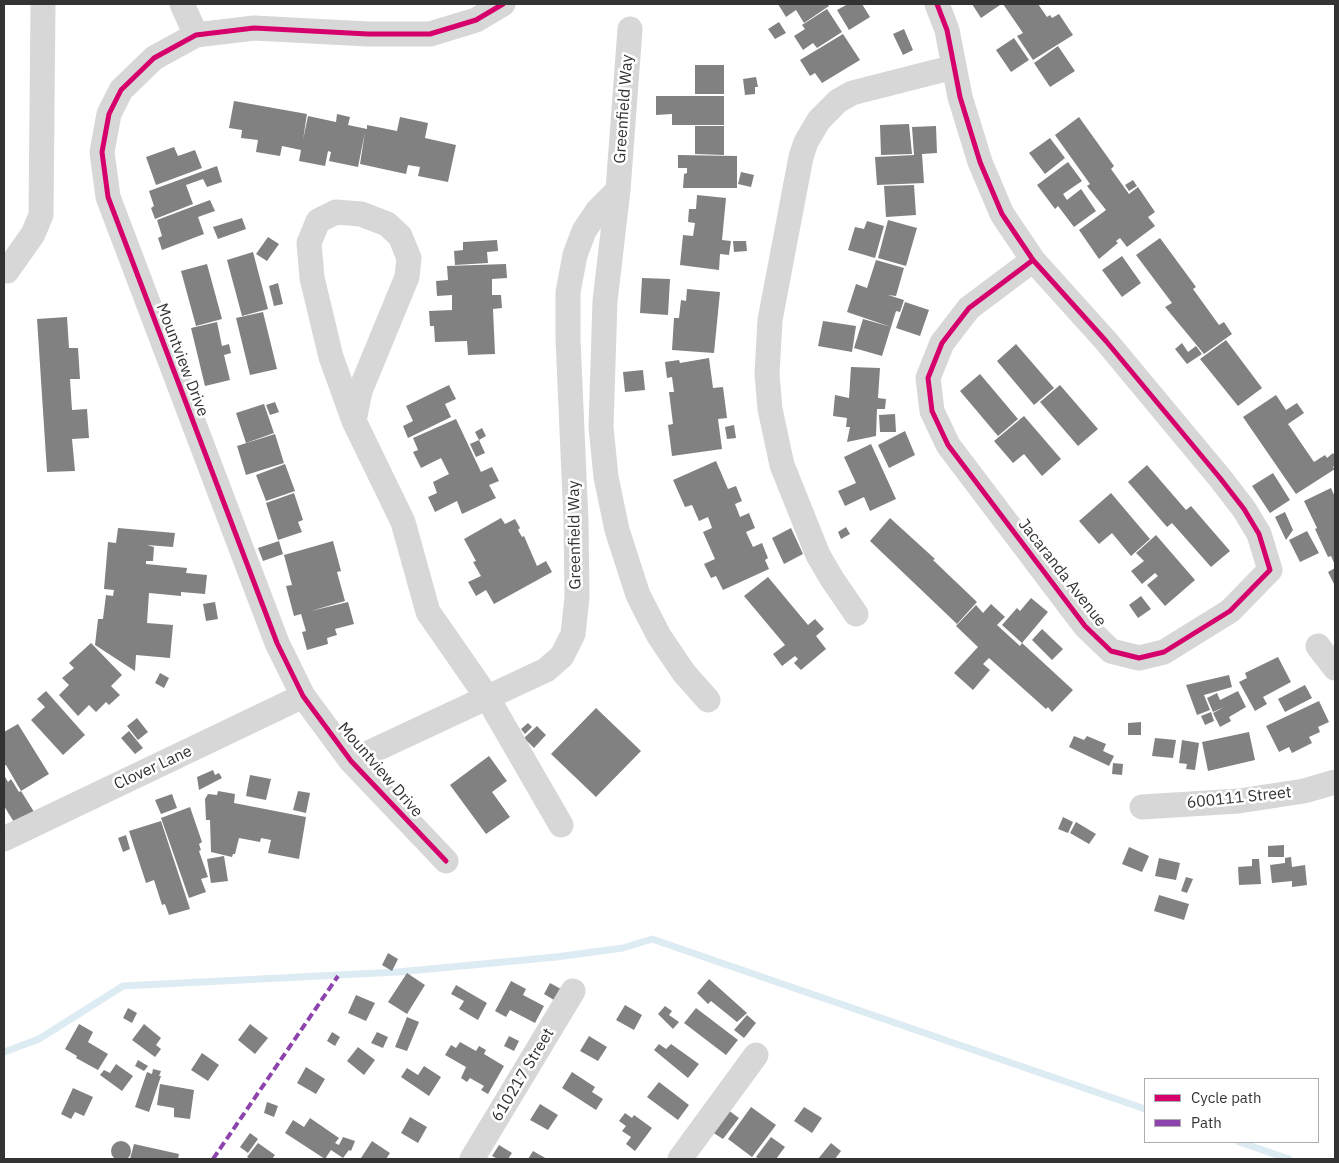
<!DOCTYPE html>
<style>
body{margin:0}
#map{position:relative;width:1339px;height:1163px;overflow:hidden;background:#fff;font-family:"IBM Plex Sans",sans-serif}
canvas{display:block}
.frame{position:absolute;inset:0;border:5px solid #333;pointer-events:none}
.legend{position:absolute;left:1144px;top:1078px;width:175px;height:65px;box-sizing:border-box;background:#fff;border:1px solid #adadad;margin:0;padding:6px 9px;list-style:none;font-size:15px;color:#333}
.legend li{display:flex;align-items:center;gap:10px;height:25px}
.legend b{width:25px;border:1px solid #adadad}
</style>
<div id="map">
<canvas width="1339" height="1163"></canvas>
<div class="frame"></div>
<ul class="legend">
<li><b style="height:6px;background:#d6006c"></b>Cycle path</li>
<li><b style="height:6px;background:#8e44ad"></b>Path</li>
</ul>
</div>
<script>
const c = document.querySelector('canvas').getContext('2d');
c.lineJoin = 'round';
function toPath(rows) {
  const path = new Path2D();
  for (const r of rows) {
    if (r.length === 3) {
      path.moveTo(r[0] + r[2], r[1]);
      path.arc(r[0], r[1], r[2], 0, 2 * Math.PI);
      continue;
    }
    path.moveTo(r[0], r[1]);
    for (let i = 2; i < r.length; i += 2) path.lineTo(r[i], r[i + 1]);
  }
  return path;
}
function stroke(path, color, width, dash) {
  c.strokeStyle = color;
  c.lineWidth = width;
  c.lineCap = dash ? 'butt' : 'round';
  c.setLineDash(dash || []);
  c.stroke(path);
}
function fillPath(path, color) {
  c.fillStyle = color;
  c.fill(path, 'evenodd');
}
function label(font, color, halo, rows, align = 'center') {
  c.font = font + ' "IBM Plex Sans",sans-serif';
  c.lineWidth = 5;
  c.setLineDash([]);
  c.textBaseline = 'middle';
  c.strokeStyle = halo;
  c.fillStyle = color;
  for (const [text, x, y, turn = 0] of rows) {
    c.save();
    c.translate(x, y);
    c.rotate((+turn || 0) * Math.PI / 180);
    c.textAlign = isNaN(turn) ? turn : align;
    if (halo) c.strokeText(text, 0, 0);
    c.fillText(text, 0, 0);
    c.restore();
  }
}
stroke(toPath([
 [4,1052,39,1039,123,986,398,972,556,957,623,948,652,939,1145,1109],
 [1239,1142,1289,1159]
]), '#ddebf3', 7);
fillPath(toPath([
 [778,4,828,4,829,6,804,23,796,10,786,17],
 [848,4,862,4,870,17,849,30,837,10],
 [972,4,999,4,1000,5,981,18],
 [1003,4,1038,4,1047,17,1050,15,1052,18,1059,14,1073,35,1033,60,1017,36,1023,33],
 [827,9,842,32,817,48,813,43,803,50,794,36,805,29,802,25],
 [779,22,786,33,775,39,768,29],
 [904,29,913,50,903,55,893,34],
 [843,34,860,60,822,83,815,73,810,76,800,60],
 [1014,38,1029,60,1011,72,996,50],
 [1058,46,1075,71,1050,87,1034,63],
 [695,65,724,65,724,94,695,94],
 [756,77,758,87,755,87,755,94,745,95,743,79],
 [656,96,724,96,724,125,672,125,672,114,656,115],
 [234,101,307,114,303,140,308,116,336,122,337,114,350,117,348,125,367,129,367,125,397,131,400,117,428,123,425,138,456,145,448,182,418,176,420,167,408,165,406,174,360,164,365,132,358,167,329,161,331,152,328,151,325,166,299,161,301,150,282,146,280,156,256,152,258,140,241,138,242,130,229,128],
 [1079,117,1114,166,1111,169,1129,194,1138,187,1155,212,1148,217,1155,226,1127,247,1120,238,1116,241,1118,243,1099,259,1079,230,1106,210,1087,186,1090,184,1055,135],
 [909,124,912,154,881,155,880,125],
 [695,126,724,126,724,155,695,154],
 [936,126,937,153,922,154,924,183,877,185,875,157,914,155,912,127],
 [1050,138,1065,158,1045,174,1029,153],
 [174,147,178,156,195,150,202,168,156,185,146,157],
 [678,155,737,156,737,188,683,188,684,174,687,173,687,168,678,168],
 [1068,162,1082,181,1063,194,1067,200,1081,189,1096,211,1074,227,1058,206,1055,209,1037,185],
 [217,166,222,182,207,187,203,179,186,185,193,204,155,219,151,208,154,206,149,191],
 [741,172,754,175,751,187,738,184],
 [1133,180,1137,186,1129,191,1125,185],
 [914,185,916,215,886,217,884,186],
 [697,195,726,198,722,240,731,241,729,255,720,254,719,270,680,265,683,235,693,236,695,223,688,222,689,209,696,209],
 [210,200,215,211,198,217,204,234,162,250,158,238,162,236,157,220],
 [242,218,246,229,218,239,213,227],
 [888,220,917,228,906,266,878,258],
 [867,221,884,226,875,258,848,250,855,227,864,229],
 [268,237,279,244,267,261,256,254],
 [1160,238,1196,287,1193,289,1219,325,1224,322,1232,334,1204,354,1165,307,1172,303,1136,255],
 [497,240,498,251,487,252,488,263,455,265,454,251,463,250,463,242],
 [733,241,746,241,747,251,734,252],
 [253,252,268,309,242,316,227,260],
 [1122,256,1141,283,1122,297,1102,270],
 [876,260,904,268,896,296,888,295,904,300,900,312,896,311,891,327,847,312,856,284,867,288],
 [207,264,222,319,196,326,181,271],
 [506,264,507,278,492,279,492,295,501,295,502,308,493,309,495,354,468,355,467,341,435,342,434,326,430,326,429,311,452,310,452,295,437,296,436,281,448,280,447,266],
 [642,278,670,279,668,315,640,313],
 [278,283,283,304,274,306,269,286],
 [687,289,720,292,714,353,672,350,674,318,679,318,681,300,686,301],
 [905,302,929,310,920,336,896,328],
 [263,312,277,369,250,375,236,318],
 [67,317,69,348,78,348,80,379,70,379,72,410,87,409,89,438,72,439,75,471,47,472,37,319],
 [863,319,891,327,882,356,854,348],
 [823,321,856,326,852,352,818,346],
 [217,322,222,346,229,344,231,353,224,355,230,380,205,386,191,328],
 [1226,340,1262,388,1238,406,1200,359],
 [1182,343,1188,352,1196,346,1202,354,1187,364,1175,349],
 [1016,344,1054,388,1034,405,997,361],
 [709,358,713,388,723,387,727,418,718,419,722,449,672,456,668,425,673,424,669,392,674,392,672,377,667,378,665,362,679,360,680,363],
 [851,367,880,368,878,398,886,399,885,409,877,409,876,436,847,442,850,427,846,427,847,418,833,416,835,395,849,398],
 [643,370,645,390,625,392,623,372],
 [980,374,1018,419,998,436,960,391],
 [449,385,456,399,445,404,451,417,408,438,403,426,413,421,406,406],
 [1060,385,1098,429,1078,446,1040,402],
 [1276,395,1286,410,1297,403,1304,413,1288,424,1314,462,1325,455,1327,458,1333,453,1335,456,1335,465,1333,467,1335,469,1296,494,1243,417],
 [275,402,279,412,270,415,266,405],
 [264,404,274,433,246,443,236,413],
 [895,414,896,432,880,432,879,415],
 [1024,416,1061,459,1042,476,1024,454,1013,463,994,441],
 [456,419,481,472,492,467,499,481,489,485,496,498,462,514,457,501,435,512,428,497,437,493,433,482,449,474,441,458,421,468,413,452,418,450,413,438],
 [734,425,736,438,727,439,725,427],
 [482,428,486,436,479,440,485,453,476,457,470,444,479,440,475,432],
 [905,431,915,455,889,468,878,445],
 [275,434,284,463,246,475,237,446],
 [871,444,896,499,870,511,864,497,845,506,838,491,856,483,844,457],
 [716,461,728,489,736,486,742,501,735,504,740,517,749,513,755,528,746,532,753,547,762,543,768,558,765,560,769,569,723,590,716,576,711,578,704,564,715,559,703,532,712,528,708,517,699,521,692,505,685,507,673,480],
 [285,464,295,491,266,501,256,475],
 [1147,465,1186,510,1191,506,1230,551,1211,567,1172,523,1167,527,1128,482],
 [1273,473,1290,500,1270,513,1252,486],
 [1331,488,1335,497,1335,565,1331,556,1328,557,1315,529,1317,528,1304,501],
 [294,493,303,520,298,522,302,532,278,540,266,503],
 [1111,493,1150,539,1131,556,1112,533,1099,544,1079,521],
 [1285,512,1293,530,1286,540,1275,517],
 [501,518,505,524,515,519,520,528,518,530,522,537,524,536,537,566,546,561,552,572,494,604,486,590,476,596,468,582,481,576,473,562,476,561,464,539],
 [890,518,935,559,933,560,977,602,957,624,870,541],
 [846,527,850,534,841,539,838,532],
 [118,528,175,533,173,547,147,545,154,547,153,561,146,561,146,564,187,568,186,573,207,575,205,594,181,592,181,596,149,593,147,623,173,625,170,658,136,655,135,671,95,645,98,619,103,619,106,595,113,596,114,590,104,589,108,542,116,543],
 [791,528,803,554,784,564,772,538],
 [1307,531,1319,553,1300,562,1289,540],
 [1156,535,1195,580,1165,606,1147,585,1158,576,1155,573,1142,584,1131,571,1144,561,1136,553],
 [279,541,283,554,263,561,258,548],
 [333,541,341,571,337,572,345,601,311,611,348,602,354,624,335,629,337,635,327,638,328,644,307,650,302,632,306,631,301,614,294,616,286,586,292,585,284,555],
 [1335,568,1335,586,1328,572],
 [768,577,808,625,815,619,824,629,816,636,826,649,801,670,794,663,798,659,795,656,782,666,773,654,785,645,744,596],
 [1141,596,1151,609,1138,618,1129,605],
 [1031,598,1048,612,1022,643,1002,625,1017,608,1020,611],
 [215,602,218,619,206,621,203,604],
 [991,604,1005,617,997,625,1020,646,1022,643,1073,690,1052,712,1048,707,1046,709,989,658,983,664,990,670,973,690,954,673,978,647,956,626,976,605,983,613],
 [1042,629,1063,649,1052,660,1032,640],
 [91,643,122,675,111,686,120,695,109,705,106,702,96,712,89,705,78,716,59,695,69,685,62,678,74,668,69,663],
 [1278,657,1291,682,1263,697,1267,704,1255,711,1239,682,1247,678,1245,673],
 [160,673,169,678,164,688,155,683],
 [1229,675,1232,687,1204,695,1210,710,1197,715,1186,685],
 [1305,685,1312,698,1285,712,1278,699],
 [46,691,85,735,63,755,31,720,45,707,37,699],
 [1238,691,1246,707,1229,717,1231,721,1220,727,1213,713,1224,707,1213,712,1207,698,1217,693,1220,700],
 [1319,701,1329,722,1318,727,1320,732,1309,737,1312,743,1292,753,1289,747,1279,752,1266,726],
 [596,708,641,751,596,797,551,754],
 [1211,712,1214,721,1205,725,1201,716],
 [137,718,148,732,138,740,127,726],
 [1141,722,1141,735,1128,735,1128,723],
 [528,723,532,727,525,734,521,729],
 [18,724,49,774,21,791,6,765,4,766,4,732],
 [537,726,546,735,534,748,524,738],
 [129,731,143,748,135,754,121,738],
 [1249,732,1255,760,1208,771,1202,742],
 [1074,736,1084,740,1087,736,1106,744,1103,751,1114,756,1109,766,1069,747],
 [1155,738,1176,740,1173,758,1152,756],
 [1182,740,1199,743,1195,770,1186,769,1187,764,1179,763],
 [489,756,507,781,492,792,510,817,486,834,450,785],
 [1113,763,1123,764,1122,775,1112,774],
 [213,770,215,775,219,773,222,778,199,790,197,777],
 [4,775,8,782,11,779,19,792,21,791,36,815,17,827,4,806],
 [250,775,271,779,266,800,246,796],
 [218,791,235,794,234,803,306,817,299,859,268,853,271,840,261,838,260,842,239,838,235,854,233,854,232,857,211,852,210,820,206,820,205,799,208,794,217,795],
 [298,791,310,793,306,813,293,810],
 [172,794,177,808,161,814,155,800],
 [190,807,202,842,199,844,201,850,199,851,208,877,201,879,206,892,189,898,161,818],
 [1063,817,1073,822,1068,833,1058,829],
 [161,821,190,909,169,915,165,904,162,905,154,880,146,883,129,831],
 [1076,822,1096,834,1089,844,1070,833],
 [126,835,130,849,123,852,118,838],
 [1284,845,1284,857,1268,857,1268,846],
 [1129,847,1149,856,1142,872,1122,864],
 [224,856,228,881,211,883,207,859],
 [1291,857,1292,867,1305,865,1307,885,1292,887,1292,881,1272,883,1270,865,1285,863,1285,858],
 [1159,858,1180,863,1176,880,1155,876],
 [1252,859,1259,859,1261,884,1239,885,1238,867,1252,866],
 [1186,877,1193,879,1187,893,1181,891],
 [1159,895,1189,904,1184,920,1154,911],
 [388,953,398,959,392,971,382,965],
 [407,973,425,985,407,1014,388,1002],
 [709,979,747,1013,737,1022,711,1001,708,1004,697,993],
 [511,981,526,989,523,995,544,1006,535,1023,510,1010,506,1017,495,1011],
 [550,983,561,989,554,1000,544,994],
 [456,985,487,1003,478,1020,459,1009,464,1001,451,994],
 [356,995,375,1003,366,1021,348,1013],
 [625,1005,642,1015,634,1030,616,1020],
 [665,1006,672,1011,669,1015,679,1022,673,1029,658,1014],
 [128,1008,137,1013,132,1023,123,1018],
 [696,1008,738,1040,726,1055,684,1023],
 [747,1015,756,1023,744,1038,734,1030],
 [407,1017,419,1022,407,1051,395,1047],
 [79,1024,93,1032,88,1042,108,1054,98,1070,76,1058,77,1056,65,1049],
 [144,1024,161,1038,156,1045,161,1049,155,1057,132,1040],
 [250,1024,268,1038,255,1054,238,1040],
 [332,1032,340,1037,335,1046,327,1041],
 [377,1032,388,1037,383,1048,371,1043],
 [509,1036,519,1041,514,1051,504,1046],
 [589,1036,607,1047,598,1061,580,1051],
 [460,1042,476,1051,479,1046,486,1050,484,1054,504,1066,488,1094,481,1090,484,1086,470,1078,467,1082,461,1078,466,1067,445,1055,451,1045,456,1048],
 [659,1044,666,1049,671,1044,699,1064,688,1078,654,1050],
 [358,1047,375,1060,364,1075,347,1061],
 [202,1053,219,1065,208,1081,191,1070],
 [138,1060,148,1066,144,1071,135,1066],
 [116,1064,133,1076,122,1091,100,1075,104,1070,110,1073],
 [424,1066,441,1077,429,1096,401,1077,407,1068,418,1075],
 [306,1067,325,1079,316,1094,297,1083],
 [153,1069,161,1071,159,1076,161,1076,149,1112,135,1107,147,1072,152,1074],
 [572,1072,595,1087,592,1092,603,1099,596,1110,562,1088],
 [659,1082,689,1105,678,1120,647,1097],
 [160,1084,194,1090,190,1119,174,1117,174,1108,157,1105],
 [73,1088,93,1097,84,1116,75,1112,71,1119,61,1114],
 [267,1102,278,1106,274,1117,264,1113],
 [540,1104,558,1115,548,1130,530,1120],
 [751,1107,776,1125,752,1157,728,1139],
 [804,1107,822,1118,812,1133,794,1121],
 [728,1110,739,1118,723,1139,712,1132],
 [625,1113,632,1118,634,1115,652,1128,635,1151,626,1144,631,1137,622,1131,626,1126,619,1121],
 [410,1117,427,1127,418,1143,401,1133],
 [310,1118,339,1138,335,1143,339,1145,343,1137,355,1141,351,1151,349,1150,343,1158,331,1150,325,1159,285,1133,293,1120,304,1127],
 [250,1133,258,1139,248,1153,240,1147],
 [771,1137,785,1147,776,1159,759,1159,756,1157],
 [372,1141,390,1153,386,1159,361,1158],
 [121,1151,10],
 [258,1143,275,1155,272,1159,251,1159,247,1157],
 [831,1143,841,1151,835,1159,818,1159],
 [134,1144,179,1154,178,1159,130,1159],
 [499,1145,512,1153,508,1159,498,1159,492,1156],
 [533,1151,547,1159,528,1159]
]), '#818181');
stroke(toPath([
 [182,4,196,35],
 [937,4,947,30,960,97,980,162,1002,214,1033,260,1106,341,1220,478,1244,509,1259,534,1270,570,1230,611,1164,652,1139,658,1111,651,1085,626,948,445,932,411,928,378,942,343,969,308,1033,260],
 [630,29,618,190,605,301,601,427,606,477,617,530,638,595,659,636,684,673,708,700],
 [7,271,33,234,41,215,43,4],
 [354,421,360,391,407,277,409,258,400,236,387,224,361,214,336,212,318,221,309,243,312,278,331,357,354,421,403,522,428,612,487,697,561,825],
 [856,614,832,579,818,555,782,465,770,409,767,374,770,320,801,157,806,142,819,120,838,101,852,93,954,67],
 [1318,646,1335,668],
 [351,761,546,670,562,656,573,634,577,597,576,521,568,339,568,292,575,255,584,231,598,210,618,190],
 [1142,807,1239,801,1304,791,1335,782],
 [4,839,303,696],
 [446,861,351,761,303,696,277,643,108,197,102,152,109,114,121,90,154,58,196,35,254,28,368,34,430,34,476,20,503,4],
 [472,1159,573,991],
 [680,1159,756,1055]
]), '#d7d7d7', 25);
stroke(toPath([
 [213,1159,338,976]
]), '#8e44ad', 4, [8, 4]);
stroke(toPath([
 [937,4,947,30,960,97,980,162,1002,214,1033,260,1106,341,1220,478,1244,509,1259,534,1270,570,1230,611,1164,652,1139,658,1111,651,1085,626,948,445,932,411,928,378,942,343,969,308,1033,260],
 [446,861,351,761,303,696,277,643,108,197,102,152,109,114,121,90,154,58,196,35,254,28,368,34,430,34,476,20,503,4]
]), '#d6006c', 5);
label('16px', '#333', '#fff', [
 ["Greenfield Way",624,109,-86],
 ["Mountview Drive",182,360,69],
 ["Greenfield Way",575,535,-91],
 ["Jacaranda Avenue",1062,573,52],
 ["Clover Lane",153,768,-25],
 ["Mountview Drive",380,770,49],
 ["600111 Street",1239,798,-6],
 ["610217 Street",523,1075,-59]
]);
</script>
